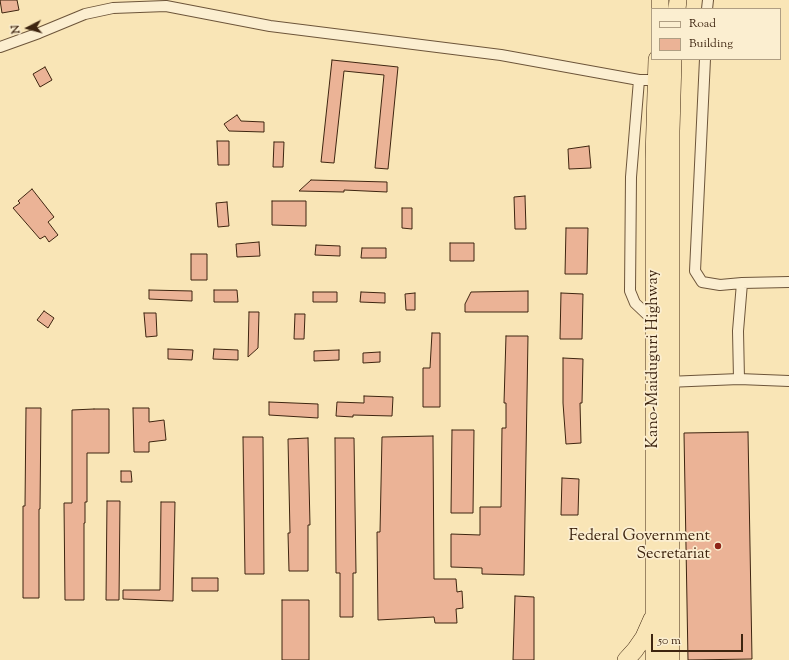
<!DOCTYPE html>
<style>
body{margin:0}
#map{position:relative;width:789px;height:660px;overflow:hidden;background:#f9e5b6;font-family:"Sorts Mill Goudy",serif}
canvas{display:block}
.legend{position:absolute;left:651px;top:8px;width:130px;height:52px;box-sizing:border-box;background:#fbeed0;border:1px solid #af9e83;margin:0;padding:5px 7px;list-style:none;font-size:12px;color:#3e2510}
.legend li{display:flex;align-items:center;gap:8px;height:20px}
.legend b{width:20px;border:1px solid #af9e83}
.north{position:absolute;left:8px;top:8px;width:40px;height:40px;-webkit-text-stroke:3px #fbeed0;paint-order:stroke;rotate:264deg;font-size:11px;font-weight:700;line-height:16px;text-align:center;color:#3e2510}
.north::after{content:'';display:block;margin:auto;width:14px;height:18px;background:#3e2510;clip-path:polygon(50% 0,100% 100%,50% 72%,0 100%)}
.scale{position:absolute;left:651px;top:634px;width:92px;height:18px;box-sizing:border-box;border:2px solid #3e2510;border-top:0;padding-left:5px;font-size:12px;line-height:14px;white-space:nowrap;color:#3e2510;-webkit-text-stroke:3px #fbeed0;paint-order:stroke}
</style>
<div id="map">
<canvas width="789" height="660"></canvas>
<ul class="legend">
<li><b style="height:5px;background:#fbeed0"></b>Road</li>
<li><b style="height:11px;background:#ebb396"></b>Building</li>
</ul>
<div class="north">N</div>
<div class="scale">50 m</div>
</div>
<script>
const c = document.querySelector('canvas').getContext('2d');
c.lineJoin = 'round';
function fillPath(path, color) {
  c.fillStyle = color;
  c.fill(path, 'evenodd');
}
function toPath(rows) {
  const path = new Path2D();
  for (const r of rows) {
    path.moveTo(r[0], r[1]);
    for (let i = 2; i < r.length; i += 2) path.lineTo(r[i], r[i + 1]);
  }
  return path;
}
function stroke(path, color, width, dash) {
  c.strokeStyle = color;
  c.lineWidth = width;
  c.lineCap = dash ? 'butt' : 'round';
  c.setLineDash(dash || []);
  c.stroke(path);
}
function label(font, color, halo, rows, align = 'center') {
  c.font = font + ' "Sorts Mill Goudy",serif';
  c.lineWidth = 3.5;
  c.setLineDash([]);
  c.textBaseline = 'middle';
  c.strokeStyle = halo;
  c.fillStyle = color;
  for (const [text, x, y, turn = 0] of rows) {
    c.save();
    c.translate(x, y);
    c.rotate((+turn || 0) * Math.PI / 180);
    c.textAlign = isNaN(turn) ? turn : align;
    if (halo) c.strokeText(text, 0, 0);
    c.fillText(text, 0, 0);
    c.restore();
  }
}
const building = toPath([
 [0,0,17,0,19,10,2,13,0,0],
 [332,60,398,67,388,169,375,168,384,75,344,71,334,163,321,162,332,60],
 [45,67,52,80,40,87,33,74,45,67],
 [237,115,241,121,264,122,264,132,229,131,224,124,237,115],
 [217,141,229,141,229,165,218,165,217,141],
 [274,142,284,142,283,167,273,167,274,142],
 [589,146,591,168,569,169,568,149,589,146],
 [311,180,387,182,387,192,344,190,344,192,299,191,311,180],
 [32,189,54,217,48,222,58,235,49,242,45,236,40,239,13,208,20,203,18,201,32,189],
 [525,196,526,229,515,229,514,197,525,196],
 [272,201,306,201,306,226,272,225,272,201],
 [227,202,229,226,218,227,216,203,227,202],
 [402,208,412,208,412,229,402,228,402,208],
 [566,228,588,228,587,274,565,274,566,228],
 [259,242,260,256,237,257,236,244,259,242],
 [450,243,474,243,474,261,450,261,450,243],
 [316,245,340,246,340,256,315,255,316,245],
 [362,248,386,248,386,258,361,258,362,248],
 [191,254,207,254,207,280,191,280,191,254],
 [149,290,192,291,192,301,149,299,149,290],
 [214,290,237,290,238,302,214,302,214,290],
 [528,291,528,312,465,312,465,304,471,292,528,291],
 [313,292,337,292,337,302,313,302,313,292],
 [361,292,385,293,385,303,360,302,361,292],
 [415,293,415,310,406,310,405,294,415,293],
 [561,293,583,294,582,339,560,339,561,293],
 [44,311,54,318,48,328,37,320,44,311],
 [249,312,259,312,258,348,248,357,249,312],
 [144,313,156,313,157,336,146,337,144,313],
 [295,314,305,314,304,339,294,339,295,314],
 [432,333,440,333,440,407,423,407,423,368,430,368,432,333],
 [506,336,528,336,524,575,482,574,482,568,451,567,451,534,480,535,480,507,501,507,502,428,506,428,506,403,504,403,506,336],
 [168,349,193,350,192,360,168,359,168,349],
 [214,349,238,350,238,360,213,359,214,349],
 [339,350,339,360,314,361,314,351,339,350],
 [380,352,380,362,363,363,363,353,380,352],
 [563,358,583,359,582,403,580,403,581,443,566,444,563,403,563,358],
 [364,396,393,397,392,416,353,415,353,417,336,416,337,402,364,403,364,396],
 [269,402,318,404,318,418,269,415,269,402],
 [26,408,41,408,40,509,39,509,39,598,23,598,23,506,25,506,26,408],
 [133,408,149,408,149,422,164,420,166,440,149,442,149,452,134,452,133,408],
 [94,409,109,409,109,453,87,453,87,502,85,502,85,523,84,523,84,600,65,600,64,503,72,503,72,410,94,409],
 [452,430,474,430,473,513,451,513,452,430],
 [748,432,752,659,688,660,684,433,748,432],
 [433,436,434,579,456,579,457,592,462,591,463,608,456,609,457,623,435,623,434,617,378,620,377,532,380,532,382,437,433,436],
 [243,437,263,437,264,574,245,574,243,437],
 [308,438,310,525,308,525,308,571,289,571,288,533,290,533,288,439,308,438],
 [335,438,354,438,356,573,353,573,353,617,340,617,340,573,336,573,335,438],
 [121,471,131,471,132,482,121,482,121,471],
 [562,478,579,479,578,515,561,515,562,478],
 [107,501,120,501,119,600,106,600,107,501],
 [161,502,175,502,173,601,123,599,123,590,160,590,161,502],
 [192,578,218,578,218,591,192,591,192,578],
 [515,596,534,597,534,660,513,660,515,596],
 [282,600,309,600,309,660,282,660,282,600]
]);
fillPath(building, '#ebb396');
stroke(building, '#3e2510', 1);
const street = toPath([
 [707,9,708,0],
 [0,47,39,33,85,14,113,8,166,6,270,26,501,55,639,80,656,80],
 [705,59,695,271,702,282,720,285,742,283,789,282],
 [639,80,631,177,630,291,635,303,654,321],
 [739,379,738,331,742,283],
 [667,382,739,379,789,381]
]);
const highway = toPath([
 [660,9,660,0],
 [677,9,678,0],
 [626,660,635,650,644,637,652,619],
 [654,660,654,158,657,59],
 [671,660,671,131,673,59]
]);
stroke(street, '#6d553a', 12);
stroke(highway, '#3e2510', 18);
stroke(street, '#fbeed0', 10);
stroke(highway, '#f9e5b6', 17);
for (const [x, y, r, color] of [
 [718,546,4,"#8f2418"]
]) {
  const dot = new Path2D();
  dot.arc(x, y, r, 0, 2 * Math.PI);
  c.fillStyle = color;
  c.fill(dot);
  stroke(dot, '#fbeed0', 1.5);
}
label('16px', '#3e2510', '#fbeed0', [
 ["Kano-Maiduguri Highway",654,359,-90]
]);
label('16px', '#3e2510', '#fbeed0', [
 ["Federal Government",710,537],
 ["Secretariat",710,555]
], 'right');
</script>
